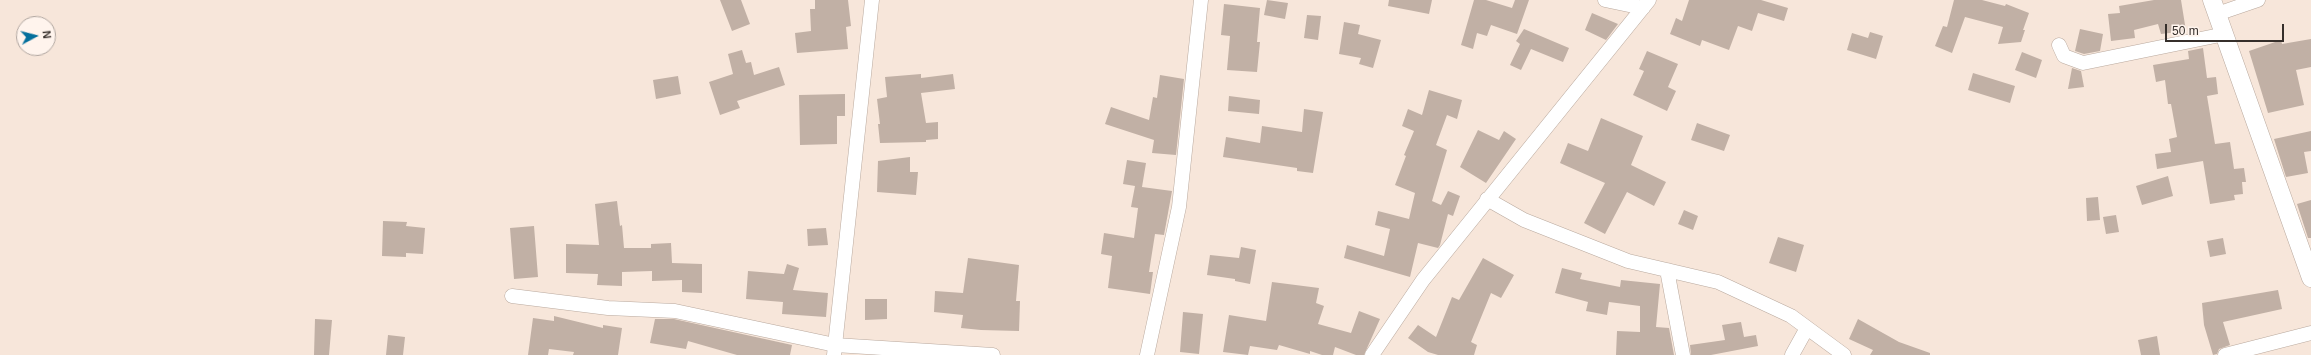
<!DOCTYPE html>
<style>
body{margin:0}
#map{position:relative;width:2311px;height:355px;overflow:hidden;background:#f7e6da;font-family:Arial,sans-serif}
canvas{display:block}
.north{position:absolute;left:16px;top:16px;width:40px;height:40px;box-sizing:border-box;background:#fff4ed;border:1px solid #afa59f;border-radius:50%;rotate:83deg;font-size:11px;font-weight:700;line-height:16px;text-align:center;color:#362f2b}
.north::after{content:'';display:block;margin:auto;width:14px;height:18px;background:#046f9c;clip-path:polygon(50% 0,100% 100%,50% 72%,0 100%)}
.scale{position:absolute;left:2165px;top:24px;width:119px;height:18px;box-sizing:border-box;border:2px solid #362f2b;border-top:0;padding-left:5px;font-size:12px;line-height:14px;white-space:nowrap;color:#362f2b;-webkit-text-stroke:3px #fff4ed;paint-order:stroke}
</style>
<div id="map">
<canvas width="2311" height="355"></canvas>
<div class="north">N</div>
<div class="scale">50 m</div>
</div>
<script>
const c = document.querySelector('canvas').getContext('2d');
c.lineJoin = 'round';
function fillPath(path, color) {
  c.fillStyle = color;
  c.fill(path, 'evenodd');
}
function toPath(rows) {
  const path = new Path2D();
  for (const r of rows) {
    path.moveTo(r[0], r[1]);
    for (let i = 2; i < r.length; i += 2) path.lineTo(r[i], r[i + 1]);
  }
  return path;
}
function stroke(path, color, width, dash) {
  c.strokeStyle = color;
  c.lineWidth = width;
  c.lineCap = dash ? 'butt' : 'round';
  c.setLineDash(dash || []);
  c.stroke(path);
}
fillPath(toPath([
 [720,0,741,0,750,24,732,31],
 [815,0,848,0,851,26,846,27,848,49,797,53,795,33,811,31,810,9,815,9],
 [1267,0,1288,3,1285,19,1264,15],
 [1389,0,1432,0,1429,14,1388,6],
 [1474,0,1486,0,1512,8,1515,0,1529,0,1517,34,1491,25,1487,36,1477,33,1473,49,1461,45],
 [1689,0,1761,0,1788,8,1784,21,1758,13,1752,31,1738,26,1729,50,1702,40,1700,46,1670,34,1676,18,1682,21],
 [1954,0,1982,0,2005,6,2006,4,2029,13,2023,30,2025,30,2021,42,1998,44,2003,27,1965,17,1952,53,1935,46,1943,26,1947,27],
 [2154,0,2181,0,2186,31,2161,34,2158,24,2134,30,2135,38,2111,41,2108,14,2120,13,2119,6],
 [1224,4,1260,8,1257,42,1260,42,1257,72,1227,70,1230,36,1221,35],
 [1592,13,1618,24,1606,40,1585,30],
 [1307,15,1321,16,1318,40,1304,38],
 [1344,22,1360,25,1358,34,1381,40,1373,68,1359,64,1361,58,1339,54],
 [1524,29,1569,48,1563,62,1531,49,1521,70,1510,65,1520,44,1516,41],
 [2080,29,2103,34,2100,51,2084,54,2075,51],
 [1870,32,1883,36,1876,59,1847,50,1852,33,1868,38],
 [2311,39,2311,67,2296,70,2304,105,2268,113,2249,51,2281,40,2282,44],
 [2203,48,2207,78,2216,77,2218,94,2207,96,2215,144,2230,142,2234,169,2244,168,2246,182,2242,182,2243,194,2234,195,2235,200,2210,204,2203,161,2157,169,2155,154,2171,152,2169,139,2177,137,2171,104,2168,104,2165,80,2156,82,2153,65,2189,59,2188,51],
 [742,50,746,63,751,62,754,75,779,67,785,85,737,101,740,108,720,115,709,82,733,74,728,54],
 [1647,51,1678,64,1668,87,1676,91,1667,111,1633,95,1644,71,1639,69],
 [2022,52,2042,60,2036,78,2015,70],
 [2072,68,2081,71,2084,87,2068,89],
 [1973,73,2015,86,2010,103,1968,90],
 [921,74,921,78,953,74,955,89,921,93,926,123,938,122,938,139,926,140,926,142,880,143,878,124,880,124,877,99,887,97,885,77],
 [1160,75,1184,79,1176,155,1152,153,1154,140,1105,124,1111,107,1149,120,1153,97,1157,98],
 [678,76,681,94,656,99,653,80],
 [1429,90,1462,100,1457,119,1447,115,1436,145,1447,150,1432,201,1441,205,1448,191,1460,196,1453,216,1448,214,1440,245,1438,248,1418,243,1410,277,1344,258,1347,245,1384,256,1390,229,1375,225,1378,211,1409,219,1415,193,1395,185,1406,156,1404,155,1414,131,1402,126,1408,109,1422,115],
 [845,94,845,116,837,116,837,144,800,145,799,95],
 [1229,96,1260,100,1259,114,1228,111],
 [1304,109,1323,112,1313,173,1297,171,1297,168,1223,157,1226,137,1260,143,1262,126,1302,132],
 [1601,118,1643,136,1631,165,1666,182,1654,206,1627,192,1605,234,1584,223,1605,183,1560,163,1568,143,1588,151],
 [1697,123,1730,135,1724,151,1691,140],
 [1478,130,1499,140,1504,131,1516,139,1486,183,1460,167],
 [2311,131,2311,151,2304,152,2308,173,2286,177,2274,139],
 [910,157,910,172,918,172,916,195,877,192,878,161],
 [1127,160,1146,163,1142,187,1172,191,1164,235,1155,234,1149,272,1153,272,1150,294,1108,288,1112,256,1101,254,1104,233,1134,238,1138,208,1131,207,1135,186,1123,184],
 [2168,176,2173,196,2142,205,2136,186],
 [2098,197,2100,220,2087,221,2086,198],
 [2311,200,2311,238,2308,238,2297,204],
 [617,201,620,226,622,225,624,248,651,248,651,244,671,243,672,263,702,264,702,293,682,292,682,280,652,281,652,271,622,272,622,286,597,285,598,274,566,273,566,244,599,245,595,204],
 [1684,210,1698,216,1693,230,1678,224],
 [2116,215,2119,232,2106,234,2103,217],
 [383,221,407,222,406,226,425,228,423,254,406,253,406,257,382,256],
 [534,226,538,277,514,279,510,228],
 [826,228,828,245,808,246,807,229],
 [1778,237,1804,245,1796,272,1769,263],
 [2223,238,2226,254,2210,257,2207,241],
 [1241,247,1256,250,1250,284,1235,281,1235,279,1207,275,1210,255,1239,258],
 [968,258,1019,265,1016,301,1020,301,1019,331,981,330,961,328,963,315,934,312,935,291,963,293],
 [1483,258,1514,275,1501,298,1491,293,1471,342,1477,345,1474,355,1438,355,1428,352,1408,338,1418,325,1436,337,1452,297,1459,300],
 [787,264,799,268,793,290,828,293,826,317,782,314,783,302,746,299,748,271,784,274],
 [1562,268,1582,273,1580,279,1620,287,1621,280,1660,284,1656,327,1669,328,1674,355,1616,355,1617,331,1640,332,1640,306,1609,302,1607,315,1586,311,1588,302,1555,293],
 [1272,282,1319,288,1316,303,1324,306,1318,324,1351,333,1359,311,1380,319,1364,355,1356,355,1335,347,1333,355,1322,355,1310,351,1310,354,1279,345,1277,350,1250,346,1248,355,1223,352,1229,315,1266,321],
 [2278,290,2282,309,2223,322,2230,345,2219,349,2217,354,2213,355,2204,325,2202,303],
 [865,299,887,299,887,319,865,320],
 [1183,312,1203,314,1199,354,1180,352],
 [554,316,603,328,603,325,622,328,618,355,573,355,574,352,549,349,548,355,528,355,533,318,554,321],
 [315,319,332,320,329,355,314,355],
 [655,319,674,319,792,345,790,355,737,355,688,341,686,349,650,343],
 [1858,319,1899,342,1930,353,1930,355,1870,355,1873,350,1849,339],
 [1741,322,1744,337,1756,335,1758,346,1711,355,1691,355,1690,345,1725,340,1722,325],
 [388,335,405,337,403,355,386,355],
 [2157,336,2160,355,2141,355,2138,340]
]), '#c1b0a5');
const minor = toPath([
 [1605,0,1643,8],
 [2217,14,2258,0],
 [2059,45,2064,56,2083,63,2225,34],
 [1487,199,1524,220,1628,261,1718,282,1791,316,1844,355],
 [1667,270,1683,355],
 [512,296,608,308,675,311,835,345,993,355],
 [834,355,872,0],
 [1147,355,1179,207,1201,0],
 [1372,355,1423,280,1649,0],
 [1792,355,1807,328],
 [2225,355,2311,333]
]);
const tertiary = toPath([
 [2212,0,2311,278]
]);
stroke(minor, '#b9a99e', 15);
stroke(tertiary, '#b9a99e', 19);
stroke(minor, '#fff', 14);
stroke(tertiary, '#fff', 18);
</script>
